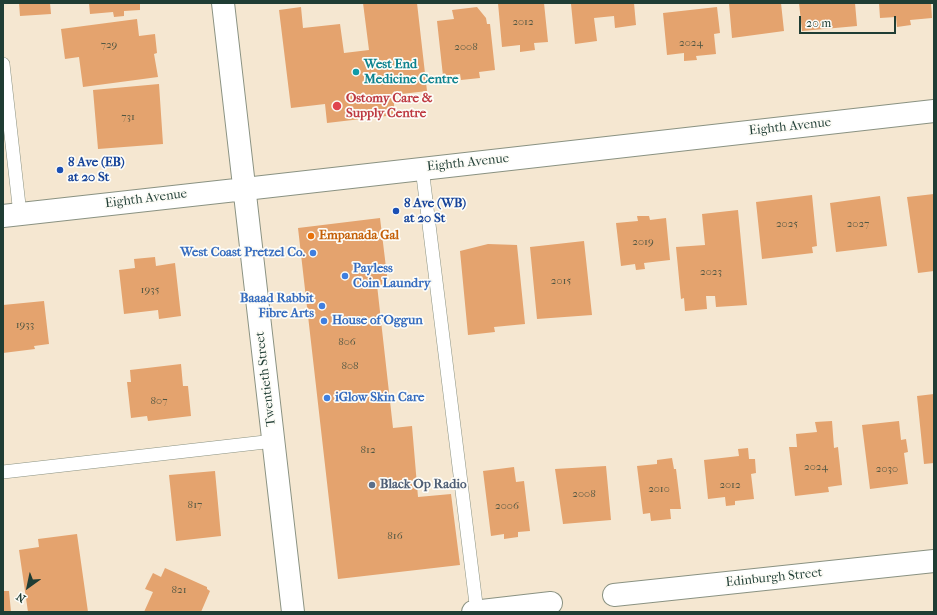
<!DOCTYPE html>
<style>
body{margin:0}
#map{position:relative;width:937px;height:615px;overflow:hidden;background:#f5e7d1;font-family:"IM FELL French Canon",serif}
canvas{display:block}
.frame{position:absolute;inset:0;border:4px solid #1f3d34;pointer-events:none}
.north{position:absolute;left:8px;top:567px;width:40px;height:40px;-webkit-text-stroke:3px #fdfcf7;paint-order:stroke;rotate:213deg;font-size:11px;font-weight:700;line-height:16px;text-align:center;color:#1f3d34}
.north::after{content:'';display:block;margin:auto;width:14px;height:18px;background:#1f3d34;clip-path:polygon(50% 0,100% 100%,50% 72%,0 100%)}
.scale{position:absolute;left:799px;top:16px;width:97px;height:18px;box-sizing:border-box;border:2px solid #1f3d34;border-top:0;padding-left:5px;font-size:12px;line-height:14px;white-space:nowrap;color:#1f3d34;-webkit-text-stroke:3px #fdfcf7;paint-order:stroke}
</style>
<div id="map">
<canvas width="937" height="615"></canvas>
<div class="frame"></div>
<div class="north">N</div>
<div class="scale">20 m</div>
</div>
<script>
const c = document.querySelector('canvas').getContext('2d');
c.lineJoin = 'round';
function fillPath(path, color) {
  c.fillStyle = color;
  c.fill(path, 'evenodd');
}
function toPath(rows) {
  const path = new Path2D();
  for (const r of rows) {
    path.moveTo(r[0], r[1]);
    for (let i = 2; i < r.length; i += 2) path.lineTo(r[i], r[i + 1]);
  }
  return path;
}
function stroke(path, color, width, dash) {
  c.strokeStyle = color;
  c.lineWidth = width;
  c.lineCap = dash ? 'butt' : 'round';
  c.setLineDash(dash || []);
  c.stroke(path);
}
function label(font, color, halo, rows, align = 'center') {
  c.font = font + ' "IM FELL French Canon",serif';
  c.lineWidth = 3.5;
  c.setLineDash([]);
  c.textBaseline = 'middle';
  c.strokeStyle = halo;
  c.fillStyle = color;
  for (const [text, x, y, turn = 0] of rows) {
    c.save();
    c.translate(x, y);
    c.rotate((+turn || 0) * Math.PI / 180);
    c.textAlign = isNaN(turn) ? turn : align;
    if (halo) c.strokeText(text, 0, 0);
    c.fillText(text, 0, 0);
    c.restore();
  }
}
fillPath(toPath([
 [19,3,50,3,51,14,20,16],
 [89,3,140,3,140,10,124,11,124,16,114,17,113,12,90,14],
 [363,3,417,3,427,91,393,95,395,115,327,123,325,104,291,108,279,10,301,7,303,28,340,24,344,53,369,50],
 [498,3,544,3,548,42,534,43,535,50,520,52,520,45,502,47],
 [574,3,634,3,636,25,615,28,614,16,594,18,597,41,575,44,571,4,574,4],
 [729,3,781,3,784,31,732,38],
 [799,3,855,3,857,26,802,31],
 [879,3,931,3,932,18,910,20,911,25,897,27,896,17,880,18],
 [477,7,486,18,487,24,490,24,495,70,479,72,480,78,461,80,460,74,443,76,437,21,454,19,452,10],
 [717,7,720,33,714,34,716,54,696,56,697,60,684,61,684,53,667,55,663,13],
 [137,19,139,36,155,34,157,53,154,54,158,77,83,87,79,57,65,59,61,29],
 [159,84,163,144,98,149,93,90],
 [934,194,934,271,918,273,907,197],
 [812,195,817,246,812,247,813,253,762,259,756,202],
 [880,196,887,246,836,252,830,203],
 [738,210,747,305,716,307,715,296,706,296,707,309,685,311,684,298,681,299,676,247,705,245,702,214],
 [637,216,649,216,650,220,666,218,670,260,644,263,645,269,636,270,635,264,621,266,616,223,638,221],
 [380,218,388,284,377,285,393,428,412,426,418,497,451,494,460,565,338,579,298,228],
 [584,241,592,315,537,319,530,247],
 [488,244,517,245,525,324,494,327,495,332,468,335,460,251],
 [155,257,156,266,175,263,181,316,159,319,158,310,124,314,119,270,135,268,134,259],
 [44,301,49,344,34,346,35,349,3,353,3,305],
 [181,364,183,386,188,386,191,416,148,421,147,416,131,418,127,382,131,382,130,370],
 [934,394,934,463,924,464,917,396],
 [832,421,834,448,838,447,842,485,828,487,829,492,795,496,789,447,797,447,796,434,817,432,815,422],
 [899,421,901,440,906,439,908,452,904,453,908,484,870,489,862,425],
 [748,448,749,459,755,459,756,473,751,474,754,499,735,501,735,505,726,506,725,497,708,499,704,460,739,456,738,449],
 [672,458,674,469,676,469,681,509,670,509,671,519,651,521,650,513,643,514,637,466,657,464,657,460],
 [606,466,611,520,563,524,555,469],
 [514,467,516,482,524,481,530,531,518,532,518,537,504,539,504,534,491,536,483,471],
 [215,471,221,536,176,541,169,475],
 [77,534,88,612,28,612,19,550,39,547,38,539],
 [165,568,207,587,207,589,210,591,201,612,144,612,153,592,145,589,153,573,161,577],
 [3,591,9,591,11,612,3,612]
]), '#e4a36e');
const lane = toPath([
 [3,64,20,214],
 [422,168,477,612],
 [3,472,274,441]
]);
const street = toPath([
 [245,189,934,111],
 [614,595,934,561],
 [473,612,551,603]
]);
const secondary = toPath([
 [223,3,293,612],
 [3,216,245,189]
]);
stroke(lane, '#8a9282', 14);
stroke(street, '#8a9282', 24);
stroke(secondary, '#8a9282', 24);
stroke(lane, '#fff', 13);
stroke(street, '#fff', 22);
stroke(secondary, '#fff', 22);
for (const [x, y, r, color] of [
 [356,72,4,"#0f9aa8"],
 [337,106,5,"#e0444e"],
 [60,170,4,"#1a4fb4"],
 [396,211,4,"#1a4fb4"],
 [311,236,4,"#e8710a"],
 [313,253,4,"#3f7fe0"],
 [345,276,4,"#3f7fe0"],
 [322,306,4,"#3f7fe0"],
 [324,321,4,"#3f7fe0"],
 [327,398,4,"#3f7fe0"],
 [372,485,4,"#5c6f8a"]
]) {
  const dot = new Path2D();
  dot.arc(x, y, r, 0, 2 * Math.PI);
  c.fillStyle = color;
  c.fill(dot);
  stroke(dot, '#fdfcf7', 1.5);
}
label('11px', '#505642', null, [
 ["2012",523,22],
 ["2024",691,43],
 ["729",109,45],
 ["2008",466,47],
 ["731",128,117],
 ["2025",787,224],
 ["2027",858,224],
 ["2019",643,242],
 ["2023",711,272],
 ["2015",561,281],
 ["1935",150,290],
 ["1933",25,325],
 ["806",347,342],
 ["808",350,366],
 ["807",159,401],
 ["812",368,450],
 ["2024",816,467],
 ["2030",887,469],
 ["2012",730,485],
 ["2010",659,489],
 ["2008",584,494],
 ["817",195,505],
 ["2006",507,506],
 ["816",395,536],
 ["821",179,590]
]);
label('bold 13px', '#0d838f', '#fdfcf7', [
 ["West End",364,65],
 ["Medicine Centre",364,80]
], 'left');
label('bold 13px', '#be3a42', '#fdfcf7', [
 ["Ostomy Care &",346,99],
 ["Supply Centre",346,114]
], 'left');
label('13px', '#1f3d34', '#fdfcf7', [
 ["Eighth Avenue",790,127,-6],
 ["Eighth Avenue",468,163,-6],
 ["Eighth Avenue",146,199,-7],
 ["Twentieth Street",266,379,-97],
 ["Edinburgh Street",774,578,-6]
]);
label('bold 13px', '#164399', '#fdfcf7', [
 ["8 Ave (EB)",68,163],
 ["at 20 St",68,178],
 ["8 Ave (WB)",404,204],
 ["at 20 St",404,219]
], 'left');
label('bold 13px', '#c56008', '#fdfcf7', [
 ["Empanada Gal",319,236]
], 'left');
label('bold 13px', '#366cbe', '#fdfcf7', [
 ["West Coast Pretzel Co.",305,253,"right"],
 ["Payless",353,269],
 ["Coin Laundry",353,284],
 ["Baaad Rabbit",314,299,"right"],
 ["Fibre Arts",314,314,"right"],
 ["House of Oggun",332,321],
 ["iGlow Skin Care",335,398]
], 'left');
label('bold 13px', '#4e5e75', '#fdfcf7', [
 ["Black Op Radio",380,485]
], 'left');
</script>
